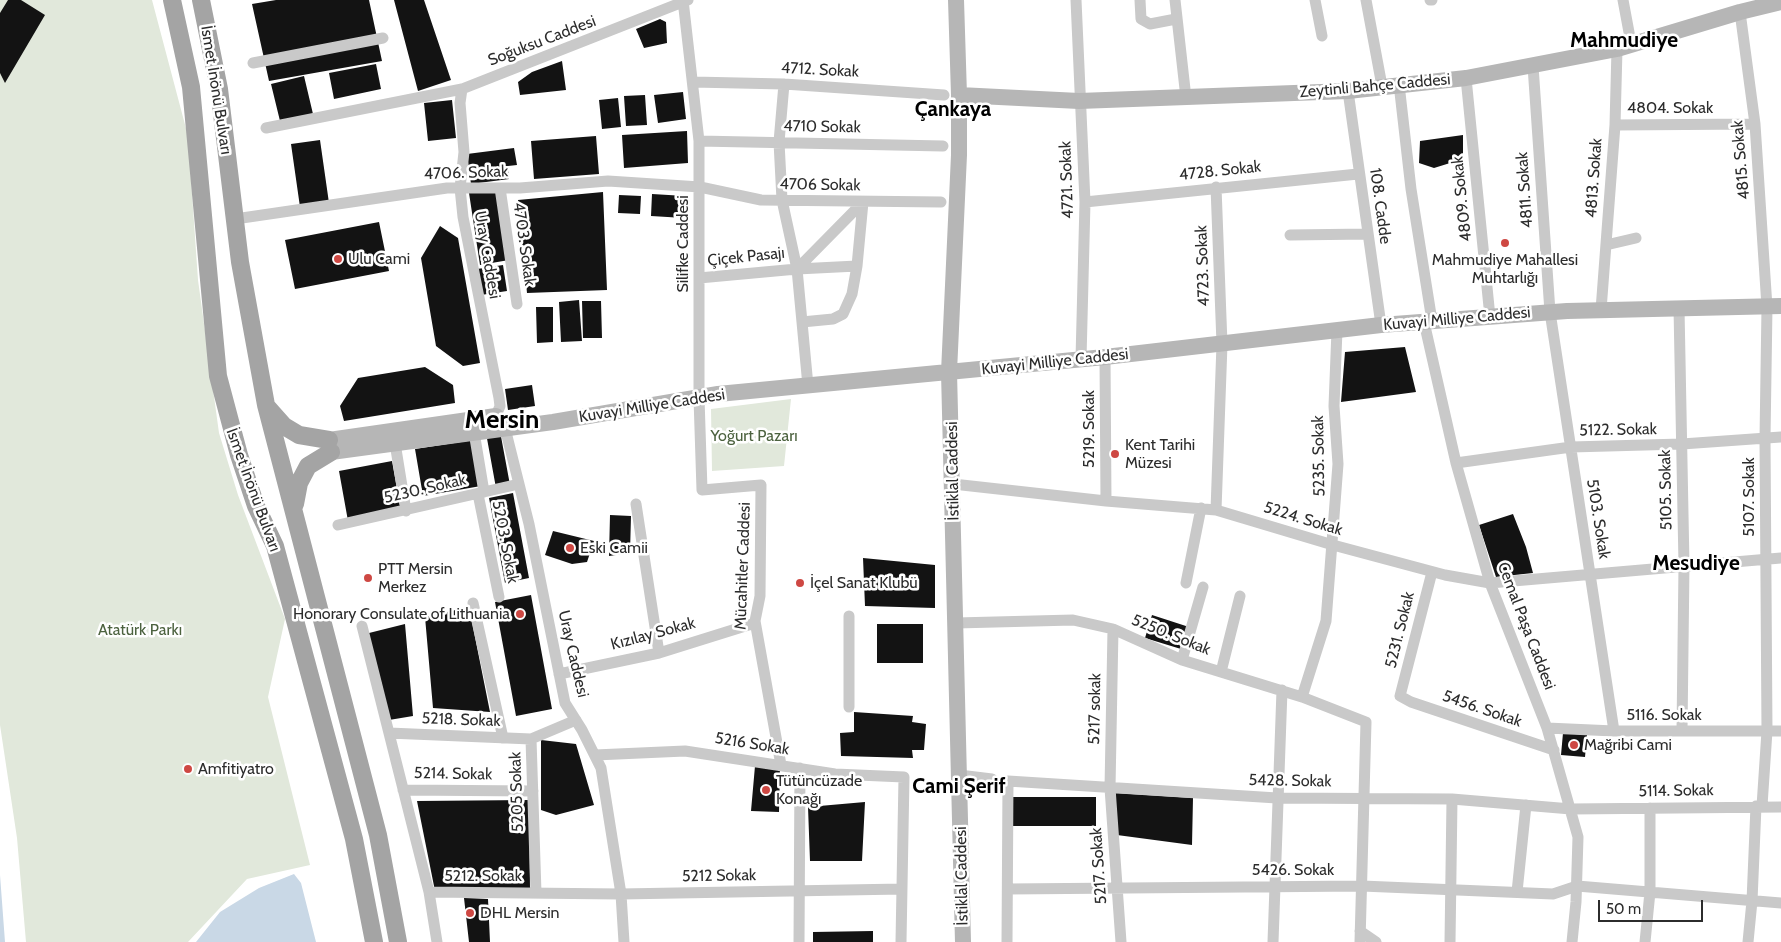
<!DOCTYPE html>
<meta charset="utf-8">
<style>
body{margin:0}
#map{position:relative;width:1781px;height:942px;overflow:hidden;background:#fff;font-family:Cabin,sans-serif}
canvas{display:block}
.scale{position:absolute;left:1598px;top:900px;width:105px;height:22px;box-sizing:border-box;border:2px solid #2c2c2c;border-top:0;padding-left:6px;font-size:15px;line-height:18px;white-space:nowrap;color:#2c2c2c;-webkit-text-stroke:4px #fff;paint-order:stroke}
</style>
<div id="map">
<canvas width="1781" height="942"></canvas>
<div class="scale">50 m</div>
</div>
<script>
const c = document.querySelector('canvas').getContext('2d');
c.lineJoin = 'round';
function fillPath(path, color) {
  c.fillStyle = color;
  c.fill(path, 'evenodd');
}
function toPath(rows) {
  const path = new Path2D();
  for (const r of rows) {
    path.moveTo(r[0], r[1]);
    for (let i = 2; i < r.length; i += 2) path.lineTo(r[i], r[i + 1]);
  }
  return path;
}
function stroke(path, color, width, dash) {
  c.strokeStyle = color;
  c.lineWidth = width;
  c.lineCap = dash ? 'butt' : 'round';
  c.setLineDash(dash || []);
  c.stroke(path);
}
function label(font, color, halo, rows, align = 'center') {
  c.font = font + ' Cabin,sans-serif';
  c.lineWidth = 5;
  c.setLineDash([]);
  c.textBaseline = 'middle';
  c.strokeStyle = halo;
  c.fillStyle = color;
  for (const [text, x, y, turn = 0] of rows) {
    c.save();
    c.translate(x, y);
    c.rotate((+turn || 0) * Math.PI / 180);
    c.textAlign = isNaN(turn) ? turn : align;
    if (halo) c.strokeText(text, 0, 0);
    c.fillText(text, 0, 0);
    c.restore();
  }
}
fillPath(toPath([
 [0,0,152,0,188,136,198,280,219,433,238,495,285,619,268,697,310,865,247,879,188,942,26,942,17,838,0,725],
 [791,399,784,466,712,471,711,409]
]), '#e1e8db');
fillPath(toPath([
 [294,874,301,883,316,942,196,942,220,912,259,888],
 [0,875,5,942,0,942]
]), '#c9d8e6');
fillPath(toPath([
 [8,0,21,0,45,15,5,83,0,73,0,13],
 [276,0,369,0,382,61,269,81,252,4],
 [394,0,424,0,451,80,418,91],
 [660,19,666,22,667,43,644,48,636,29],
 [562,61,566,90,520,95,518,82,532,72],
 [376,64,381,89,334,99,329,73],
 [304,76,313,114,280,121,271,84],
 [683,92,686,119,658,123,654,95],
 [645,95,647,125,626,126,624,96],
 [618,98,621,127,602,129,599,100],
 [452,100,456,138,428,141,424,103],
 [687,131,688,163,624,168,622,135],
 [1463,135,1463,159,1434,168,1419,163,1420,141],
 [596,136,599,174,534,179,531,141],
 [320,140,329,203,300,207,291,144],
 [514,148,517,165,508,166,509,179,471,184,467,154],
 [497,189,509,260,480,265,469,193],
 [603,192,607,290,527,293,518,200],
 [652,194,685,196,684,218,651,216],
 [619,195,641,196,640,214,618,213],
 [379,222,389,271,295,289,285,240],
 [440,226,458,238,480,363,463,366,436,346,421,258],
 [503,265,507,291,481,295,477,269],
 [579,300,582,341,561,342,559,302],
 [582,301,601,301,602,338,583,338],
 [536,307,553,307,553,342,537,343],
 [1405,347,1416,392,1341,402,1345,352],
 [425,367,453,385,455,403,344,421,340,406,358,378],
 [532,385,535,406,508,410,505,389],
 [500,431,510,485,496,488,486,433],
 [474,440,481,486,423,496,415,449],
 [392,461,401,511,348,521,339,471],
 [513,493,529,578,505,583,489,498],
 [1513,514,1526,547,1533,573,1496,577,1479,525],
 [610,515,631,516,630,553,609,556],
 [553,531,594,541,587,562,572,564,545,555],
 [863,558,935,565,935,608,865,606],
 [531,595,552,709,516,716,495,602],
 [469,607,490,712,433,708,425,617],
 [1152,615,1189,627,1181,649,1145,638],
 [405,624,413,716,383,721,361,635],
 [877,624,923,624,923,663,877,663],
 [854,712,913,716,912,722,926,724,924,750,912,750,913,758,841,756,840,733,854,732],
 [1563,733,1587,735,1585,757,1561,755],
 [541,740,576,744,594,805,556,815,541,810],
 [755,766,780,768,779,812,751,811],
 [1115,793,1193,798,1192,845,1117,835],
 [1012,797,1096,797,1096,826,1011,826],
 [529,800,530,890,435,891,417,801],
 [865,802,862,861,810,861,808,807],
 [464,898,488,899,490,942,469,942],
 [873,931,873,942,813,942,813,932]
]), '#131313');
stroke(toPath([
 [683,0,699,141,699,398,702,490,761,485,760,596,755,621,781,765],
 [1076,0,1085,202,1081,359],
 [1140,0,1141,19,1150,24,1176,19],
 [1175,0,1186,98],
 [1315,0,1322,36],
 [1366,0,1382,86],
 [1430,0,1432,0],
 [1623,0,1631,43],
 [1740,12,1755,124,1767,307,1765,438,1767,731,1762,806],
 [253,63,383,38],
 [1533,66,1550,312,1614,731],
 [1466,78,1490,317],
 [693,82,784,84,944,95],
 [784,84,779,142,782,200,797,269],
 [1399,84,1411,189,1432,321],
 [462,89,460,103,464,152,460,188,463,217,499,398,500,406,496,416,505,428,529,524,565,703,582,730,601,768,621,894,624,942],
 [1348,91,1381,325],
 [1615,125,1755,124],
 [266,128,462,89,688,0],
 [699,141,943,146],
 [500,188,517,304],
 [1085,202,1358,174],
 [235,219,447,188,520,188,608,181,700,187,761,200,941,202],
 [1290,235,1368,234],
 [1606,245,1636,238],
 [797,269,857,266,863,202],
 [797,269,863,202],
 [699,278,797,269,808,386],
 [1679,308,1684,565,1682,731],
 [1601,310,1615,125,1617,49],
 [802,322,833,319,843,314,852,294,857,266],
 [1424,322,1456,463,1490,583,1547,728,1578,837,1576,902,1572,942],
 [1105,357,1106,501],
 [474,432,484,492],
 [395,443,406,511],
 [1456,463,1571,447,1682,444,1781,437],
 [953,484,1106,501,1216,510,1333,545,1445,575,1490,583,1781,558],
 [478,494,499,597],
 [636,504,659,653],
 [1216,510,1222,344,1216,187],
 [338,525,519,484],
 [1432,572,1400,696,1411,702,1554,750],
 [1186,583,1201,508],
 [473,603,503,738],
 [956,623,1073,620,1113,629,1182,660,1302,697,1366,722,1360,942],
 [362,626,429,892,437,942],
 [1113,629,1110,788,1121,942],
 [1182,660,1203,587],
 [1221,672,1240,596],
 [559,674,659,653,755,623],
 [1302,697,1326,621,1338,464,1334,406,1337,330],
 [849,707,849,616],
 [1547,728,1614,731,1781,731],
 [389,733,531,739,576,720],
 [531,739,536,893],
 [595,755,685,751,835,774,904,777,901,942],
 [959,775,992,779],
 [403,790,533,791],
 [1008,889,1362,886,1553,894,1577,886,1781,903],
 [429,892,621,894,902,889],
 [1517,892,1526,805],
 [1360,931,1376,942],
 [799,942,800,768],
 [1007,942,1008,781,1277,798,1452,799,1571,809,1781,807],
 [1273,942,1282,690],
 [1450,942,1452,799],
 [1645,942,1650,892,1650,808],
 [1748,942,1752,901,1756,806]
]), '#c9c9c9', 11);
stroke(toPath([
 [956,0,959,95,959,155,949,372,963,942],
 [959,95,1079,101,1348,91,1466,78,1617,49,1740,12,1781,2],
 [329,440,496,416],
 [331,452,553,422,718,394,1105,357,1381,325,1567,311,1781,306]
]), '#b6b6b6', 16);
stroke(toPath([
 [172,0,191,87,218,376,239,455,256,506,275,546,354,839,374,942],
 [201,0,219,89,240,262,266,405,378,835,398,942],
 [268,408,284,426,299,435,329,440],
 [295,504,299,483,308,466,331,452]
]), '#a4a4a4', 18);
for (const [x, y, r, color] of [
 [1505,243,5,"#ce4843"],
 [338,259,5,"#ce4843"],
 [1115,454,5,"#ce4843"],
 [570,548,5,"#ce4843"],
 [368,578,5,"#ce4843"],
 [800,583,5,"#ce4843"],
 [520,614,5,"#ce4843"],
 [1574,745,5,"#ce4843"],
 [188,769,5,"#ce4843"],
 [766,790,5,"#ce4843"],
 [470,913,5,"#ce4843"]
]) {
  const dot = new Path2D();
  dot.arc(x, y, r, 0, 2 * Math.PI);
  c.fillStyle = color;
  c.fill(dot);
  stroke(dot, '#fff', 2);
}
label('16px', '#2c2c2c', '#fff', [
 ["Soğuksu Caddesi",542,41,-21],
 ["4712. Sokak",820,70,3],
 ["Zeytinli Bahçe Caddesi",1375,86,-5],
 ["İsmet İnönü Bulvarı",216,90,81],
 ["4804. Sokak",1670,108],
 ["4710 Sokak",822,127,1],
 ["4815. Sokak",1741,160,-95],
 ["4728. Sokak",1220,171,-6],
 ["4706. Sokak",466,173,-2],
 ["4813. Sokak",1594,178,-86],
 ["4721. Sokak",1067,180,-92],
 ["4706 Sokak",820,185,1],
 ["4811. Sokak",1525,190,-94],
 ["4809. Sokak",1462,199,-96],
 ["108. Cadde",1380,206,82],
 ["4703. Sokak",524,244,82],
 ["Silifke Caddesi",683,244,-90],
 ["Uray Caddesi",487,255,80],
 ["Çiçek Pasajı",746,257,-6],
 ["4723. Sokak",1203,266,-92],
 ["Kuvayi Milliye Caddesi",1457,319,-5],
 ["Kuvayi Milliye Caddesi",1055,362,-6],
 ["Kuvayi Milliye Caddesi",652,406,-9],
 ["5219. Sokak",1089,429,-90],
 ["5122. Sokak",1618,430,-1],
 ["5235. Sokak",1319,456,-91],
 ["İstiklal Caddesi",953,471,-91],
 ["5230. Sokak",425,489,-13],
 ["İsmet İnönü Bulvarı",253,490,70],
 ["5105. Sokak",1666,490,-91],
 ["5107. Sokak",1749,497,-90],
 ["5224. Sokak",1303,519,17],
 ["5103. Sokak",1598,519,81],
 ["5203. Sokak",505,542,79],
 ["Mücahitler Caddesi",743,566,-88],
 ["Cemal Paşa Caddesi",1526,626,69],
 ["5231. Sokak",1400,630,-76],
 ["Kızılay Sokak",653,634,-15],
 ["5250. Sokak",1171,635,22],
 ["Uray Caddesi",573,654,77],
 ["5217 sokak",1095,709,-89],
 ["5456. Sokak",1482,709,19],
 ["5116. Sokak",1664,715],
 ["5218. Sokak",461,720,2],
 ["5216 Sokak",752,744,9],
 ["5214. Sokak",453,774,1],
 ["5428. Sokak",1290,781,1],
 ["5114. Sokak",1676,791,-1],
 ["5205 Sokak",517,792,-92],
 ["5217. Sokak",1099,866,-94],
 ["5426. Sokak",1293,870],
 ["5212. Sokak",483,876],
 ["5212 Sokak",719,876,-1],
 ["İstiklal Caddesi",962,876,-91]
]);
label('16px', '#2c2c2c', '#fff', [
 ["Ulu Cami",348,259],
 ["Mahmudiye Mahallesi",1505,260,"center"],
 ["Muhtarlığı",1505,278,"center"],
 ["Kent Tarihi",1125,445],
 ["Müzesi",1125,463],
 ["Eski Camii",580,548],
 ["PTT Mersin",378,569],
 ["Merkez",378,587],
 ["İçel Sanat Klubü",810,583],
 ["Honorary Consulate of Lithuania",510,614,"right"],
 ["Mağribi Cami",1584,745],
 ["Amfitiyatro",198,769],
 ["Tütüncüzade",776,781],
 ["Konağı",776,799],
 ["DHL Mersin",480,913]
], 'left');
label('16px', '#4c623f', '#fff', [
 ["Yoğurt Pazarı",754,436],
 ["Atatürk Parkı",140,630]
]);
label('bold 21px', '#000', '#fff', [
 ["Mahmudiye",1624,41],
 ["Çankaya",953,110],
 ["Mesudiye",1696,564],
 ["Cami Şerif",959,787]
]);
label('bold 26px', '#000', '#fff', [
 ["Mersin",502,420]
]);
</script>
